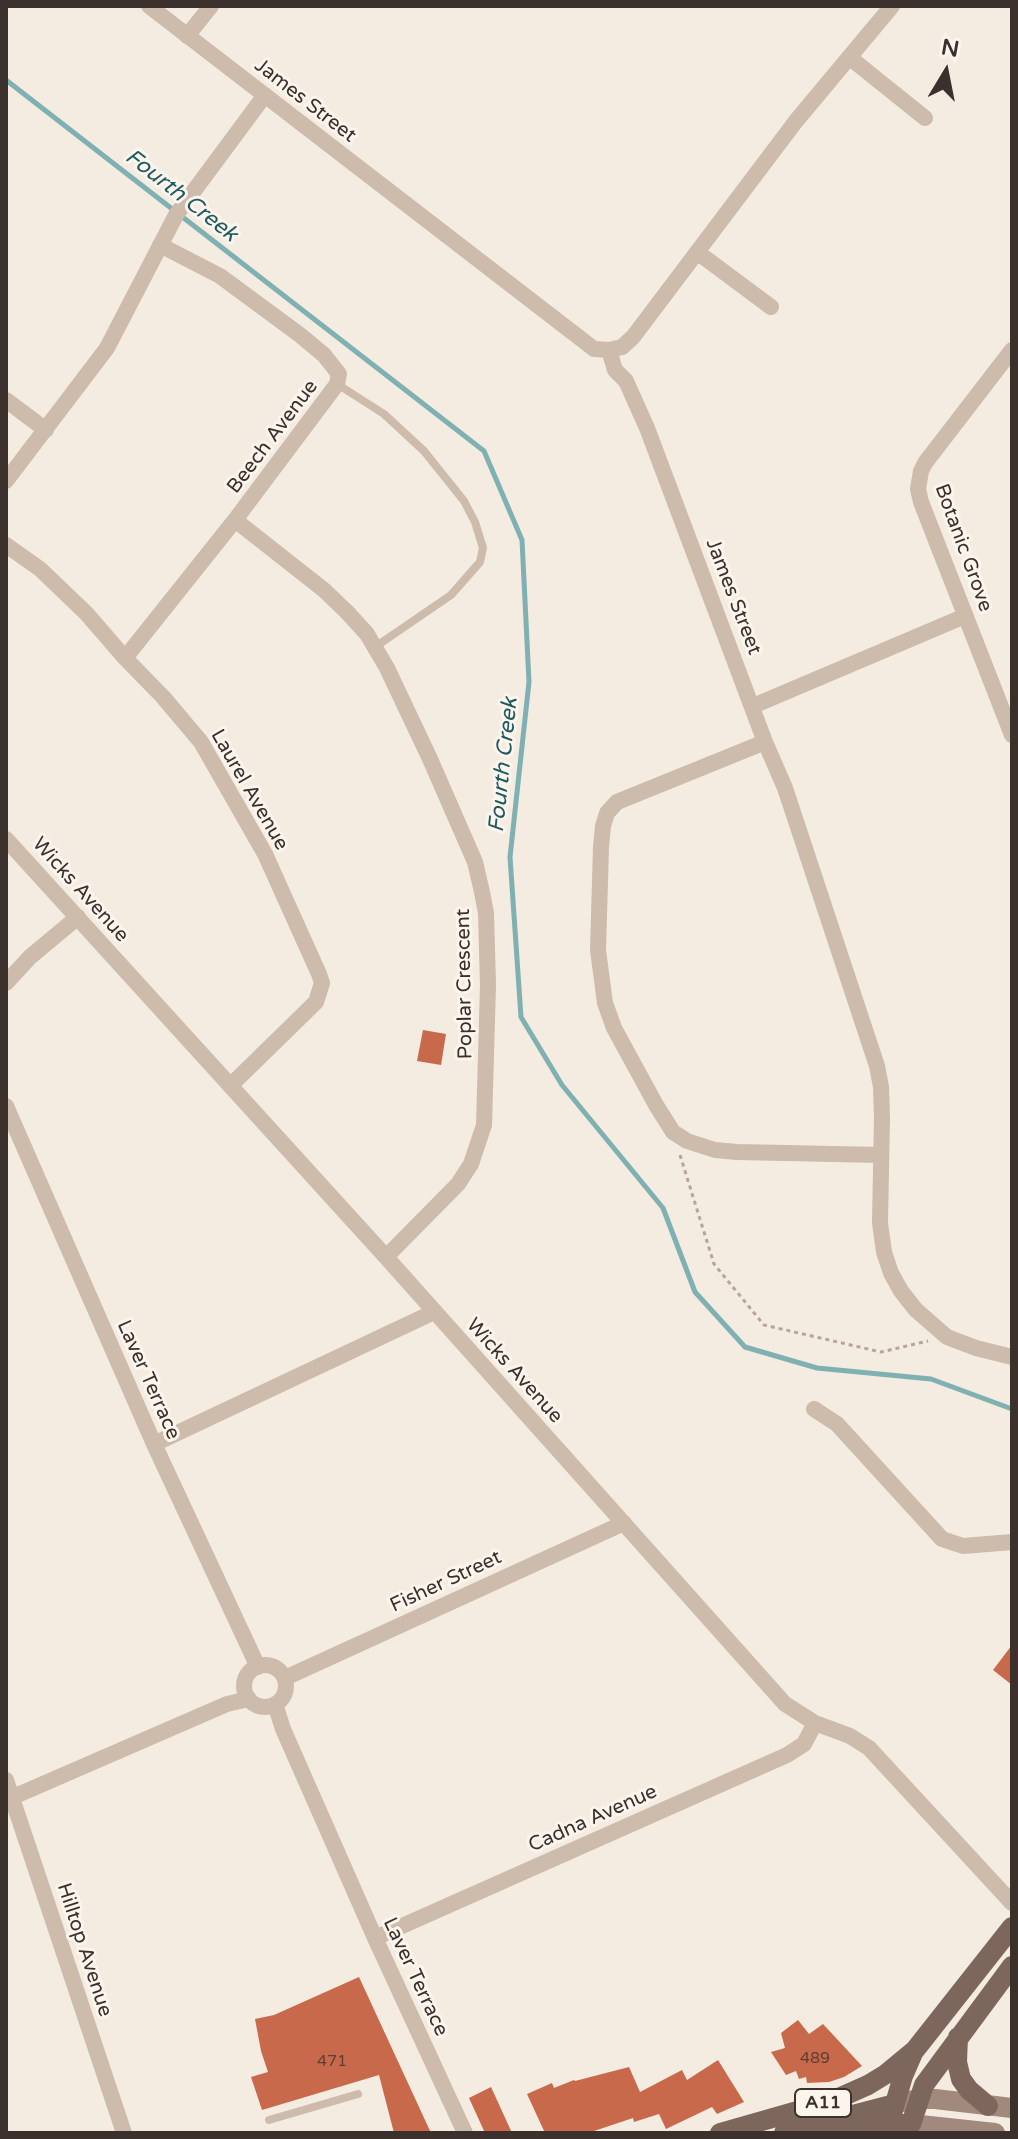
<!DOCTYPE html>
<style>
body{margin:0}
#map{position:relative;width:1018px;height:2139px;overflow:hidden;background:#f4ebe1;font-family:"Varela Round",sans-serif}
canvas{display:block}
.frame{position:absolute;inset:0;border:8px solid #3b302b;pointer-events:none}
.north{position:absolute;left:906px;top:32px;width:80px;height:80px;-webkit-text-stroke:6px #fbf5ee;paint-order:stroke;rotate:10deg;font-size:22px;font-weight:700;line-height:32px;text-align:center;color:#3b302b}
.north::after{content:'';display:block;margin:auto;width:28px;height:36px;background:#3b302b;clip-path:polygon(50% 0,100% 100%,50% 72%,0 100%)}
</style>
<div id="map">
<canvas width="1018" height="2139"></canvas>
<div class="frame"></div>
<div class="north">N</div>
</div>
<script>
const c = document.querySelector('canvas').getContext('2d');
c.lineJoin = 'round';
function toPath(rows) {
  const path = new Path2D();
  for (const r of rows) {
    if (r.length === 3) {
      path.moveTo(r[0] + r[2], r[1]);
      path.arc(r[0], r[1], r[2], 0, 2 * Math.PI);
      continue;
    }
    path.moveTo(r[0], r[1]);
    for (let i = 2; i < r.length; i += 2) path.lineTo(r[i], r[i + 1]);
  }
  return path;
}
function stroke(path, color, width, dash) {
  c.strokeStyle = color;
  c.lineWidth = width;
  c.lineCap = dash ? 'butt' : 'round';
  c.setLineDash(dash || []);
  c.stroke(path);
}
function fillPath(path, color) {
  c.fillStyle = color;
  c.fill(path, 'evenodd');
}
function label(font, color, halo, rows, align = 'center') {
  c.font = font + ' "Varela Round",sans-serif';
  c.lineWidth = 6;
  c.setLineDash([]);
  c.textBaseline = 'middle';
  c.strokeStyle = halo;
  c.fillStyle = color;
  for (const [text, x, y, turn = 0] of rows) {
    c.save();
    c.translate(x, y);
    c.rotate((+turn || 0) * Math.PI / 180);
    c.textAlign = isNaN(turn) ? turn : align;
    if (halo) c.strokeText(text, 0, 0);
    c.fillText(text, 0, 0);
    c.restore();
  }
}
stroke(toPath([
 [6,80,484,451,522,540,529,682,510,857,521,1017,562,1085,663,1208,695,1292,745,1347,817,1368,931,1379,1012,1409]
]), '#7fb0b2', 5);
fillPath(toPath([
 [423,1030,446,1034,441,1065,417,1061],
 [1012,1645,1012,1685,993,1670],
 [359,1977,431,2133,394,2133,379,2075,262,2110,251,2077,268,2072,261,2051,255,2019,274,2015],
 [798,2020,809,2034,823,2024,862,2066,844,2077,829,2082,807,2083,806,2077,799,2079,796,2071,786,2075,771,2052,785,2048,781,2033],
 [718,2060,744,2102,717,2114,712,2107,666,2129,659,2114,634,2122,633,2118,588,2133,545,2133,527,2094,552,2083,554,2088,574,2080,575,2081,629,2067,640,2092,682,2070,687,2080],
 [491,2087,512,2133,485,2133,469,2098]
]), '#c8694b');
stroke(toPath([
 [680,1155,714,1264,764,1325,881,1352,928,1341]
]), '#b9a596', 3, [4, 4]);
stroke(toPath([
 [337,384,384,414,424,451,464,501,475,522,483,548,480,562,451,595,375,647],
 [269,2120,358,2094]
]), '#cdbbac', 8);
stroke(toPath([
 [149,6,585,342,594,349,609,350,622,347,633,337,796,121,892,6],
 [187,36,211,6],
 [849,57,925,118],
 [697,252,771,307],
 [609,350,615,370,626,381,647,428,765,742,785,788,877,1066,881,1087,882,1117,880,1223,884,1252,891,1273,901,1291,916,1310,947,1337,976,1348,1012,1357],
 [1012,350,925,463,921,471,918,489,921,502,1012,735],
 [6,400,46,430],
 [6,481,107,348,176,215,265,95],
 [235,520,324,590,347,612,367,634,387,668,430,759,475,862,482,892,486,913,488,985,484,1125,471,1164,458,1184,386,1257],
 [6,545,40,569,86,613,125,658,163,697,201,742,265,854,319,974,322,983,316,1002,230,1086],
 [125,658,235,520,337,384,339,374,324,355,300,335,220,276,160,245],
 [753,706,965,616],
 [765,742,617,802,607,813,603,826,601,847,598,950,605,1003,614,1028,656,1105,673,1132,687,1141,715,1150,737,1152,881,1155],
 [6,839,386,1257,785,1704,815,1723,850,1736,869,1748,1012,1903],
 [6,983,30,957,78,917],
 [6,1106,154,1444,258,1667],
 [814,1409,837,1424,942,1539,963,1546,1012,1542],
 [154,1444,434,1312],
 [265,1686,21],
 [285,1678,624,1523],
 [275,1704,283,1729,375,1938,465,2133],
 [6,1780,124,2133],
 [6,1800,227,1704,249,1699],
 [375,1938,787,1755,804,1744,815,1723]
]), '#cdbbac', 16);
stroke(toPath([
 [905,2102,918,2099,935,2099,1012,2108],
 [909,2133,911,2124,995,2133]
]), '#a18a7d', 20);
stroke(toPath([
 [958,2037,957,2062,961,2079,969,2090,988,2106],
 [892,2114,903,2076,913,2053],
 [720,2133,832,2101,868,2085,886,2074,915,2050,1012,1927],
 [784,2133,895,2104],
 [842,2133,876,2124,911,2124,924,2085,1012,1966]
]), '#7d675c', 20);
label('16px', '#5e3e33', null, [
 ["489",815,2059],
 ["471",332,2062]
]);
for (const [x, y, w] of [
 [823,2103,56]
]) {
  const box = new Path2D();
  box.roundRect(x - w / 2, y - 14, w, 28, 6);
  c.fillStyle = '#fbf5ee';
  c.fill(box);
  stroke(box, '#3b302b', 2);
}
label('bold 18px', '#3b302b', null, [
 ["A11",823,2103]
]);
label('20px', '#3b302b', '#fbf5ee', [
 ["James Street",305,101,38],
 ["Beech Avenue",273,437,-53],
 ["Botanic Grove",963,548,70],
 ["James Street",733,597,69],
 ["Laurel Avenue",249,790,60],
 ["Wicks Avenue",80,890,48],
 ["Poplar Crescent",465,984,-91],
 ["Wicks Avenue",514,1371,48],
 ["Laver Terrace",148,1380,66],
 ["Fisher Street",446,1582,-25],
 ["Cadna Avenue",593,1819,-24],
 ["Hilltop Avenue",84,1950,72],
 ["Laver Terrace",415,1977,65]
]);
label('italic 22px', '#1f5a5e', '#fbf5ee', [
 ["Fourth Creek",181,196,38],
 ["Fourth Creek",504,765,-84]
]);
</script>
